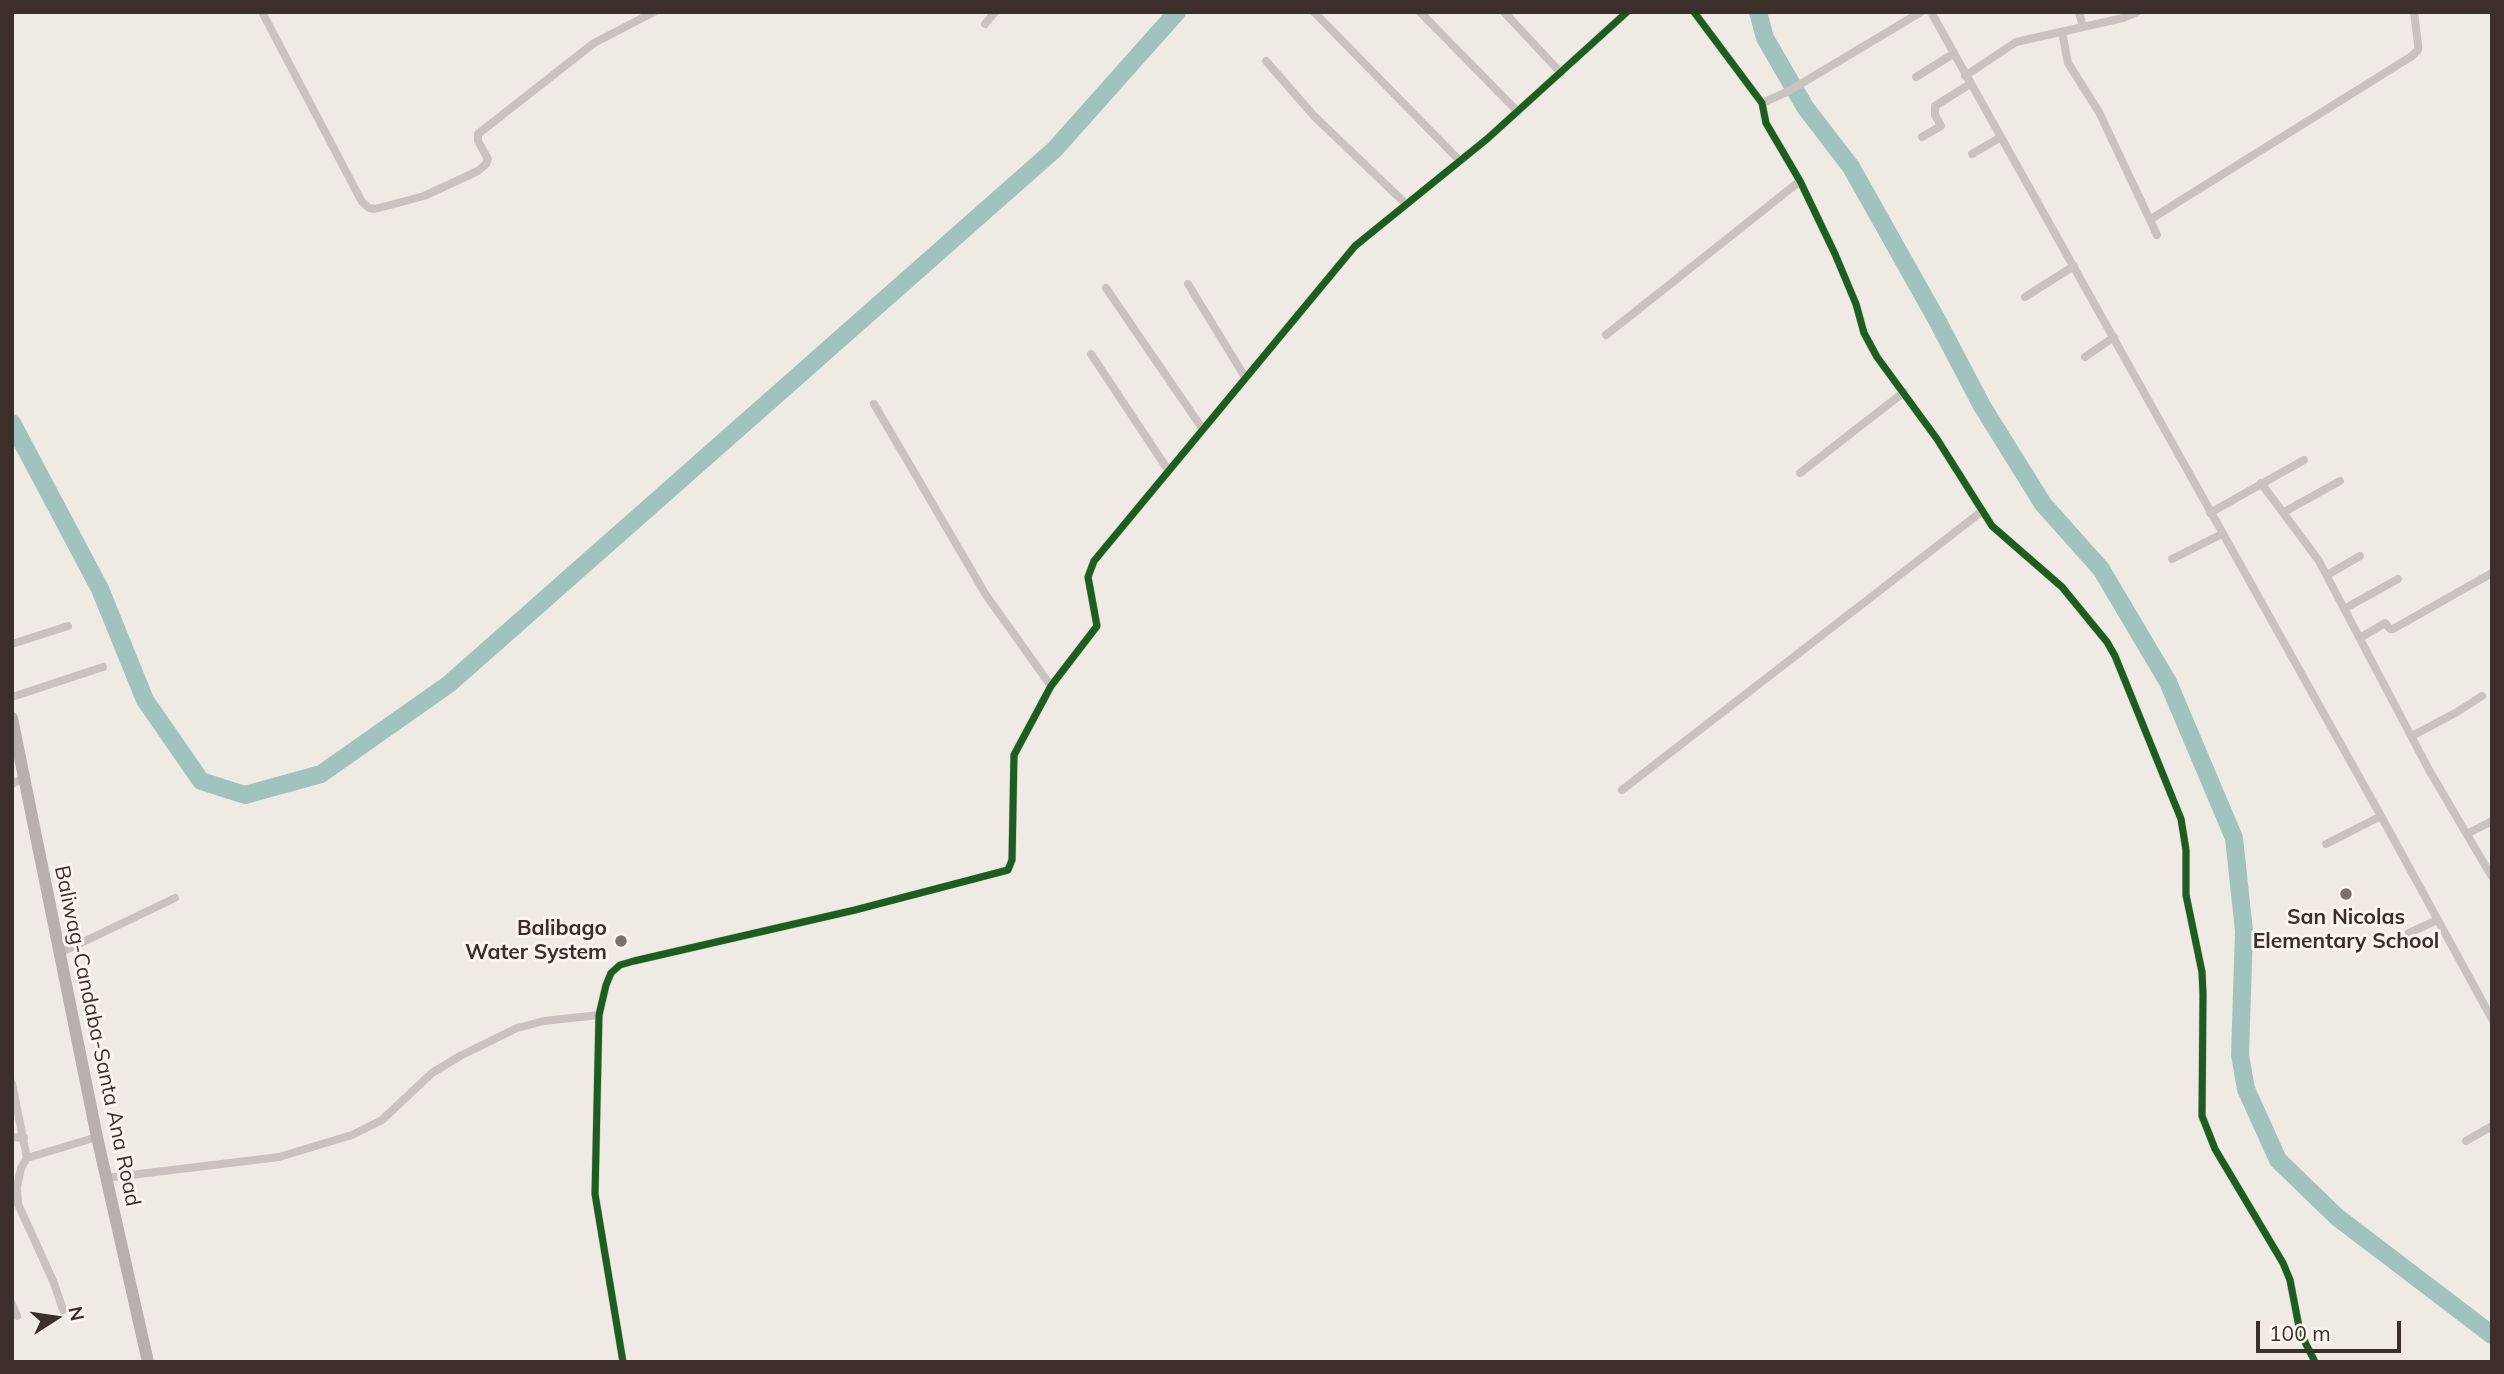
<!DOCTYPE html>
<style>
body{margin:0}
#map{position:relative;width:2504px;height:1374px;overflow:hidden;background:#f0eae5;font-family:Mulish,sans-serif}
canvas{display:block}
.frame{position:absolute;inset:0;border:14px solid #3b2e2b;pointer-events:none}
.north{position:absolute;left:21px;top:1283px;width:70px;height:70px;-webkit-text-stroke:5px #fbf3ee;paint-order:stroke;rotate:78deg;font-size:19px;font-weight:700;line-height:28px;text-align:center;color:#3b2e2b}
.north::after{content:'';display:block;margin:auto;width:24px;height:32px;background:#3b2e2b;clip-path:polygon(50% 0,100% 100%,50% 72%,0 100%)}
.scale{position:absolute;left:2256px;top:1321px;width:145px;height:32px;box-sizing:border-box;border:4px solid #3b2e2b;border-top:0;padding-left:9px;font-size:21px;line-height:24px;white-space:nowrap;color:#3b2e2b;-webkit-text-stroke:5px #fbf3ee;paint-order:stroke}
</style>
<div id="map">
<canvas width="2504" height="1374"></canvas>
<div class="frame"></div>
<div class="north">N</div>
<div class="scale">100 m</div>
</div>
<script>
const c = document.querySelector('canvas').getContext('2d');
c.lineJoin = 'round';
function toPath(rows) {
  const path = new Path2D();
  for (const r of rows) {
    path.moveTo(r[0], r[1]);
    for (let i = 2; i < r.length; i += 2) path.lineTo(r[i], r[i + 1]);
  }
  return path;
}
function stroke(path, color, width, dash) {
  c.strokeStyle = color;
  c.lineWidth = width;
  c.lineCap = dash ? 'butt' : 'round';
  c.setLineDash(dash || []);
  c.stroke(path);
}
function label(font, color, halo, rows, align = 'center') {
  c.font = font + ' Mulish,sans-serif';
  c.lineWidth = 6;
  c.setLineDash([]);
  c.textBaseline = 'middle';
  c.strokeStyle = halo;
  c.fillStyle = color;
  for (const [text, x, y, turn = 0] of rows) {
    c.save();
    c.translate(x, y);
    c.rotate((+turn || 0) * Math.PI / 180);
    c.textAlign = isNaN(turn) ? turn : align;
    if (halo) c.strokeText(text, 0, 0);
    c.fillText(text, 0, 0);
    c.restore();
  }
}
stroke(toPath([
 [1758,12,1765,38,1805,107,1851,167,1937,320,1982,406,2043,504,2101,569,2168,682,2234,838,2244,931,2240,1055,2246,1089,2278,1160,2337,1217,2492,1335],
 [12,423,100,589,145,700,201,781,245,795,321,774,449,684,1055,149,1177,12]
]), '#a1c3be', 18);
stroke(toPath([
 [262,12,362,202,369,208,375,209,424,196,478,171,486,164,488,159,478,141,478,134,594,43,654,12],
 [1314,12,1460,161],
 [1420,12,1518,112],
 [1504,12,1561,73],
 [1694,12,1762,103,1766,123,1800,181,1835,254,1856,304,1864,333,1877,357,1937,439,1992,526,2062,587,2107,642,2115,656,2181,819,2186,850,2186,895,2202,972,2203,994,2202,1116,2215,1149,2283,1263,2290,1280,2300,1332,2315,1362],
 [1931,12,2381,816,2492,1019],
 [2079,12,2083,27],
 [985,24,995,12],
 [2062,32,2068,63,2099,112,2157,235],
 [1266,61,1314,116,1406,204],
 [1965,76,2016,42,2123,18,2137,12],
 [1916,77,1953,54],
 [1762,103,1789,91,1921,12],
 [1922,137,1941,126,1935,115,1935,106,1970,84],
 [1972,154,2001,137],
 [2151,219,2412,56,2418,50,2418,44,2414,12],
 [1188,284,1245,377],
 [1106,288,1202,428],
 [2025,297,2074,266],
 [1606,335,1800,181],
 [1091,354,1168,470],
 [2085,357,2114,337],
 [874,404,986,595,1051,686],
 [1800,473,1904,392],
 [2261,483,2319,561,2429,770,2492,877],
 [2284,512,2340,481],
 [2210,513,2304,460],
 [2172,559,2222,534],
 [2327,575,2360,556],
 [2344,609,2398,579],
 [2360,638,2385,623,2390,629,2393,629,2492,573],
 [12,644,68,626],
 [12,697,103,667],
 [2412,736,2457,712,2482,696],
 [12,784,25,777],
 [1622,790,1981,512],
 [2467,834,2492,821],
 [2326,844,2381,816],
 [2409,933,2437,920],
 [60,953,175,898],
 [12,1083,27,1158],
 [12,1137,24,1138],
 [2466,1141,2492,1126],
 [106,1178,279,1157,352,1135,382,1120,432,1073,460,1056,517,1028,544,1021,599,1015],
 [12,1304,17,1316],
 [63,1310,54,1283,18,1204,17,1187,21,1168,27,1158,97,1137],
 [623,1362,595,1194,599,1015,606,985,611,973,620,965,634,961,855,910,1008,870,1012,860,1014,755,1051,686,1097,626,1088,577,1094,561,1355,246,1487,139,1627,12]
]), '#c9c2be', 8);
stroke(toPath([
 [12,718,97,1137,148,1362]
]), '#b8b0ad', 12);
stroke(toPath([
 [1694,12,1762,103,1766,123,1800,181,1835,254,1856,304,1864,333,1877,357,1937,439,1992,526,2062,587,2107,642,2115,656,2181,819,2186,850,2186,895,2202,972,2203,994,2202,1116,2215,1149,2283,1263,2290,1280,2300,1332,2315,1362],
 [623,1362,595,1194,599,1015,606,985,611,973,620,965,634,961,855,910,1008,870,1012,860,1014,755,1051,686,1097,626,1088,577,1094,561,1355,246,1487,139,1627,12]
]), '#1b5e20', 7);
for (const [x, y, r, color] of [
 [2346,894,7,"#7a706c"],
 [621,941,7,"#7a706c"]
]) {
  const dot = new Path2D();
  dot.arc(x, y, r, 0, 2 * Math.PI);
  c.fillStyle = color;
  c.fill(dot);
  stroke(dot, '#fbf3ee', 2.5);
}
label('bold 21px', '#3b2e2b', '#fbf3ee', [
 ["San Nicolas",2346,918],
 ["Elementary School",2346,942],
 ["Balibago",607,929,"right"],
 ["Water System",607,953,"right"]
]);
label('21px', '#3b2e2b', '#fbf3ee', [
 ["Baliwag-Candaba-Santa Ana Road",97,1036,78]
]);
</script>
